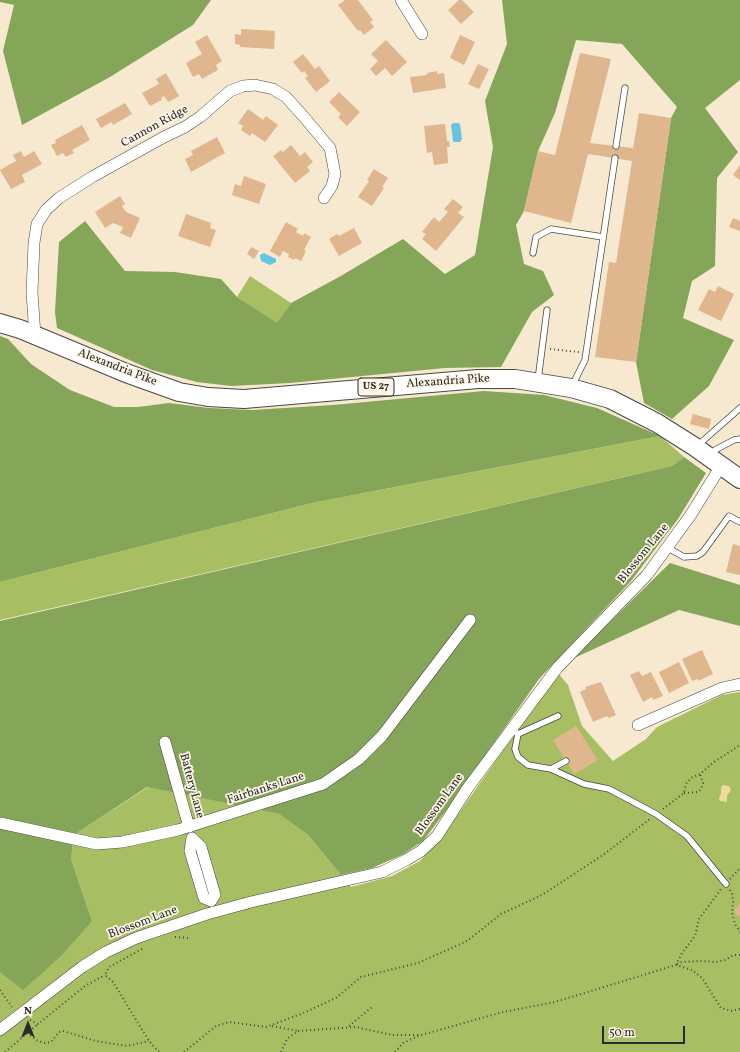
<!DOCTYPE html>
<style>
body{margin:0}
#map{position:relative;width:740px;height:1052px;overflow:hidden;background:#f6e9d0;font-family:Vollkorn,serif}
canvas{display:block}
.north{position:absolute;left:8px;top:1004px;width:40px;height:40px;-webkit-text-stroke:3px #fcf5e5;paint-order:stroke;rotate:0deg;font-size:11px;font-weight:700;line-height:16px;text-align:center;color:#2b2b2b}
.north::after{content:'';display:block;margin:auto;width:14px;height:18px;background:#2b2b2b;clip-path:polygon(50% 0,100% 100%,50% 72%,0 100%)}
.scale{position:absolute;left:602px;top:1026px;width:83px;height:18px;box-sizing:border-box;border:2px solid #2b2b2b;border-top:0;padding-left:5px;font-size:12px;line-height:14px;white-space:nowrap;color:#2b2b2b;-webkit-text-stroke:3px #fcf5e5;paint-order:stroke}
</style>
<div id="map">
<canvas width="740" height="1052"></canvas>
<div class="north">N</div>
<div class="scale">50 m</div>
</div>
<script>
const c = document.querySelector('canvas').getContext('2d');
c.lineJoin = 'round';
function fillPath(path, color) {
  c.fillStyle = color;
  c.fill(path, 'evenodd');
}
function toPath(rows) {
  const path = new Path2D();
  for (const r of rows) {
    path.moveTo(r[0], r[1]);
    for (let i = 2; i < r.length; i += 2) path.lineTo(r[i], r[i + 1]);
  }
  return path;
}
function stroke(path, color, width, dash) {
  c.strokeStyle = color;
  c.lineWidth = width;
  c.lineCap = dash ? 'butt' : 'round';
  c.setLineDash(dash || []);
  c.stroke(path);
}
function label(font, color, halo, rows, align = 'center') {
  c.font = font + ' Vollkorn,serif';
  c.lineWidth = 3.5;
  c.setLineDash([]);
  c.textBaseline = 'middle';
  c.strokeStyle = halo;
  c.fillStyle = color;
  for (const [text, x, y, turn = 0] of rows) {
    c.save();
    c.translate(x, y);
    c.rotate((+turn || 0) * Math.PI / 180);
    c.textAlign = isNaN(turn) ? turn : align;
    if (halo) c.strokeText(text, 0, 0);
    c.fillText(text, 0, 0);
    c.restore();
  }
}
fillPath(toPath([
 [250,276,291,303,277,324,237,297],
 [660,436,684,457,672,466,0,620,0,582,312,503],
 [558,673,568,685,582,726,613,761,646,739,657,727,722,695,740,692,740,1052,0,1052,0,970,0,972,92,921,71,859,74,835,148,787,279,814,308,835,351,887,392,876,420,861,444,834]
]), '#a7be63');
fillPath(toPath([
 [0,0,211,0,193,25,110,77,22,125,3,51,14,5,0,2],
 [502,0,740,0,740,80,705,108,738,152,717,178,715,266,692,281,683,318,734,340,709,386,672,419,644,403,636,362,671,118,677,107,622,44,576,40,555,113,538,151,524,211,516,225,524,264,543,271,554,295,532,312,501,367,445,368,290,383,231,386,197,382,152,370,57,328,55,312,59,242,85,221,125,271,175,272,221,279,237,297,277,323,291,303,339,277,403,239,445,274,475,255,493,147,485,101,507,44],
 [0,336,8,339,31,364,70,390,114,407,138,407,169,403,209,408,252,410,333,405,484,391,544,395,597,408,660,436,312,503,0,582],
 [684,457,706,473,678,519,631,581,539,679,451,804,423,841,402,855,372,868,341,875,308,835,279,814,147,787,74,835,71,859,92,921,61,956,23,990,0,972,0,621,672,466],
 [670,563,740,585,740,626,679,610,572,659]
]), '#85a559');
fillPath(toPath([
 [723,785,729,786,731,790,727,796,727,802,720,801,719,799,721,793,721,787]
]), '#eeda9e');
fillPath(toPath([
 [453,123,458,123,460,124,462,139,460,142,454,142,453,141,451,125],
 [264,253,276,259,276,262,270,265,261,261,260,255]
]), '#65c5e3');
fillPath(toPath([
 [345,0,358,0,373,20,370,22,374,27,364,35,360,30,358,31,338,5],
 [459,0,462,0,474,12,461,24,448,10],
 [241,29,275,31,274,49,240,47,240,45,235,44,235,34,241,35],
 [207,35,222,61,216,65,218,70,202,79,199,74,193,77,186,63,202,54,195,42],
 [460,35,475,42,464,65,450,58],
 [386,40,407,62,392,76,385,68,376,76,370,69,378,61,371,54],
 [580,53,611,59,590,143,633,148,639,113,671,118,636,362,595,357,609,262,616,263,632,161,588,154,571,223,524,211,538,151,555,155],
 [303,54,315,69,319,66,330,81,316,92,305,78,308,76,304,71,302,73,293,62],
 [478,64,489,69,479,89,468,84],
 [437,71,437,74,444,73,446,88,413,93,410,77,427,75,427,73],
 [166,73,179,96,168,102,164,96,161,98,162,100,150,106,142,93,159,84,156,79],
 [339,92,360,112,347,126,338,117,341,114,329,102],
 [125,103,132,114,113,125,112,122,101,128,96,119],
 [248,109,263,120,266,116,278,125,265,142,252,133,250,136,241,130,243,126,238,123],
 [445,124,447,141,449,141,450,147,447,147,448,163,434,165,432,152,427,153,424,126],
 [82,125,90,140,72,150,74,153,66,157,63,153,57,156,51,145,56,143,55,140],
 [217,137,225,153,191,172,185,159,193,155,191,151],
 [291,145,300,156,305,152,313,162,307,167,310,171,295,183,273,156,281,150,283,152],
 [21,151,24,157,34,151,42,164,22,175,25,182,11,189,0,170,16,161,13,155],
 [740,165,740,180,733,175],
 [374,169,388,178,382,187,384,188,372,206,358,197,369,181,367,180],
 [244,176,266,184,259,204,232,195,235,184,241,186],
 [120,196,125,204,122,206,126,212,140,218,131,238,120,233,123,227,113,223,105,228,95,212],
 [453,199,463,207,458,213,464,217,436,251,422,239,426,234,422,232,434,217,439,222,448,212,444,209],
 [186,214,211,223,210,228,216,230,210,247,178,236],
 [733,218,740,221,740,231,729,227],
 [286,222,298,229,296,232,303,236,304,233,311,237,304,250,306,251,301,261,295,258,294,260,288,257,289,254,283,251,280,257,270,251],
 [354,228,362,243,339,256,329,239,337,234,339,236],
 [251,247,259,251,254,259,247,254],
 [718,286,734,294,721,321,698,310,709,289,715,292],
 [693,414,711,419,709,429,690,424],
 [733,544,740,546,740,575,726,572],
 [702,650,713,674,698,681,698,679,692,681,682,659],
 [679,662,689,683,669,693,659,672],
 [639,671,642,676,651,672,663,696,653,700,652,697,643,702,630,675],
 [601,682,616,715,609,718,607,716,593,722,580,692,586,689,585,687],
 [576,726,598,760,574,774,553,740],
 [740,904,740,917,734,911]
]), '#e0b68e');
const lane = toPath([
 [616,146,625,88],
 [533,253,536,237,551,229,603,237],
 [538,380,547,310],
 [572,386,585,360,615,158],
 [697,446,740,408],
 [712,455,715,450,734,440,740,439],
 [668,548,684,557,697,556,703,552,729,516,740,522],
 [511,729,518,734,515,749,518,757,528,765,551,769,566,761],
 [518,734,558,716],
 [551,769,584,784,609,789,656,814,687,836,726,884]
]);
const street = toPath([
 [401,0,422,34],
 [35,335,32,293,34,243,37,224,46,210,59,198,92,177,164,137,185,127,200,117,230,91,243,86,255,85,273,89,286,97,304,117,330,148,335,174,332,186,324,198],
 [638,725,722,688,740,684],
 [165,742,189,827],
 [0,823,97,844,122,842,178,830,323,784,359,759,382,736,470,620],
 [192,838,201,847,215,895,211,901,204,898,190,851,192,838],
 [0,1030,82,967,106,952,136,938,207,914,251,902,382,872,406,860,421,851,437,836,467,789,558,667,647,575,690,516,721,466]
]);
const primary = toPath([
 [0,323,20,329,126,373,179,392,208,397,244,399,478,379,515,379,571,388,610,399,657,423,695,447,740,479]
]);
stroke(lane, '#494844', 7);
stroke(street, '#494844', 12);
stroke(primary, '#494844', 20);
stroke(toPath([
 [550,349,579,352],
 [684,793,698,792,701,789,703,783,700,774],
 [663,809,684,793,686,784,691,778,700,774,714,762,740,745],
 [730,879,740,868],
 [730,890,732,893,733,902,732,913,735,924,740,932],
 [175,937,188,938],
 [142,949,109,967,105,975,113,982,149,1041,158,1051,160,1052],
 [677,964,682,962,702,961,716,962,725,960,734,955,740,955],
 [676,965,682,953,695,936,699,919,721,889],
 [0,990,12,1007],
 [30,1020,38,1024,85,986,105,975],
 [272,1026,298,1031],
 [349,1026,372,1007],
 [27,1033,36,1040,44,1043,51,1042,59,1032,63,1031,96,1041,127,1046,149,1041],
 [5,1052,38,1024],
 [184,1052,216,1026,229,1022,266,1027,301,1014,336,998,361,977,418,963,467,941,501,914,542,895,603,855,650,819],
 [281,1052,287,1039,298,1031,356,1027,392,1035,420,1035],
 [395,1052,403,1043,421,1035,503,1012,555,1002,676,965,692,970,702,978,721,1008,731,1011,740,1009]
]), '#494844', 2, [1, 3]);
stroke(lane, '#fff', 5.5);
stroke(street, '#fff', 11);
stroke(primary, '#fff', 18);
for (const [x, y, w] of [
 [376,387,36]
]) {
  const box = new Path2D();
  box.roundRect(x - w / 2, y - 9, w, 18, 3);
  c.fillStyle = '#fcf5e5';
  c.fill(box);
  stroke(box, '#2b2b2b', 1);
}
label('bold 11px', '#2b2b2b', null, [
 ["US 27",376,387]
]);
label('12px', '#2b2b2b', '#fcf5e5', [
 ["Cannon Ridge",155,127,-29],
 ["Alexandria Pike",117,368,21],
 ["Alexandria Pike",448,382,-4],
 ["Blossom Lane",644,554,-51],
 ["Battery Lane",191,786,75],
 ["Fairbanks Lane",266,789,-18],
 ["Blossom Lane",440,805,-54],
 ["Blossom Lane",143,923,-21]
]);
</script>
